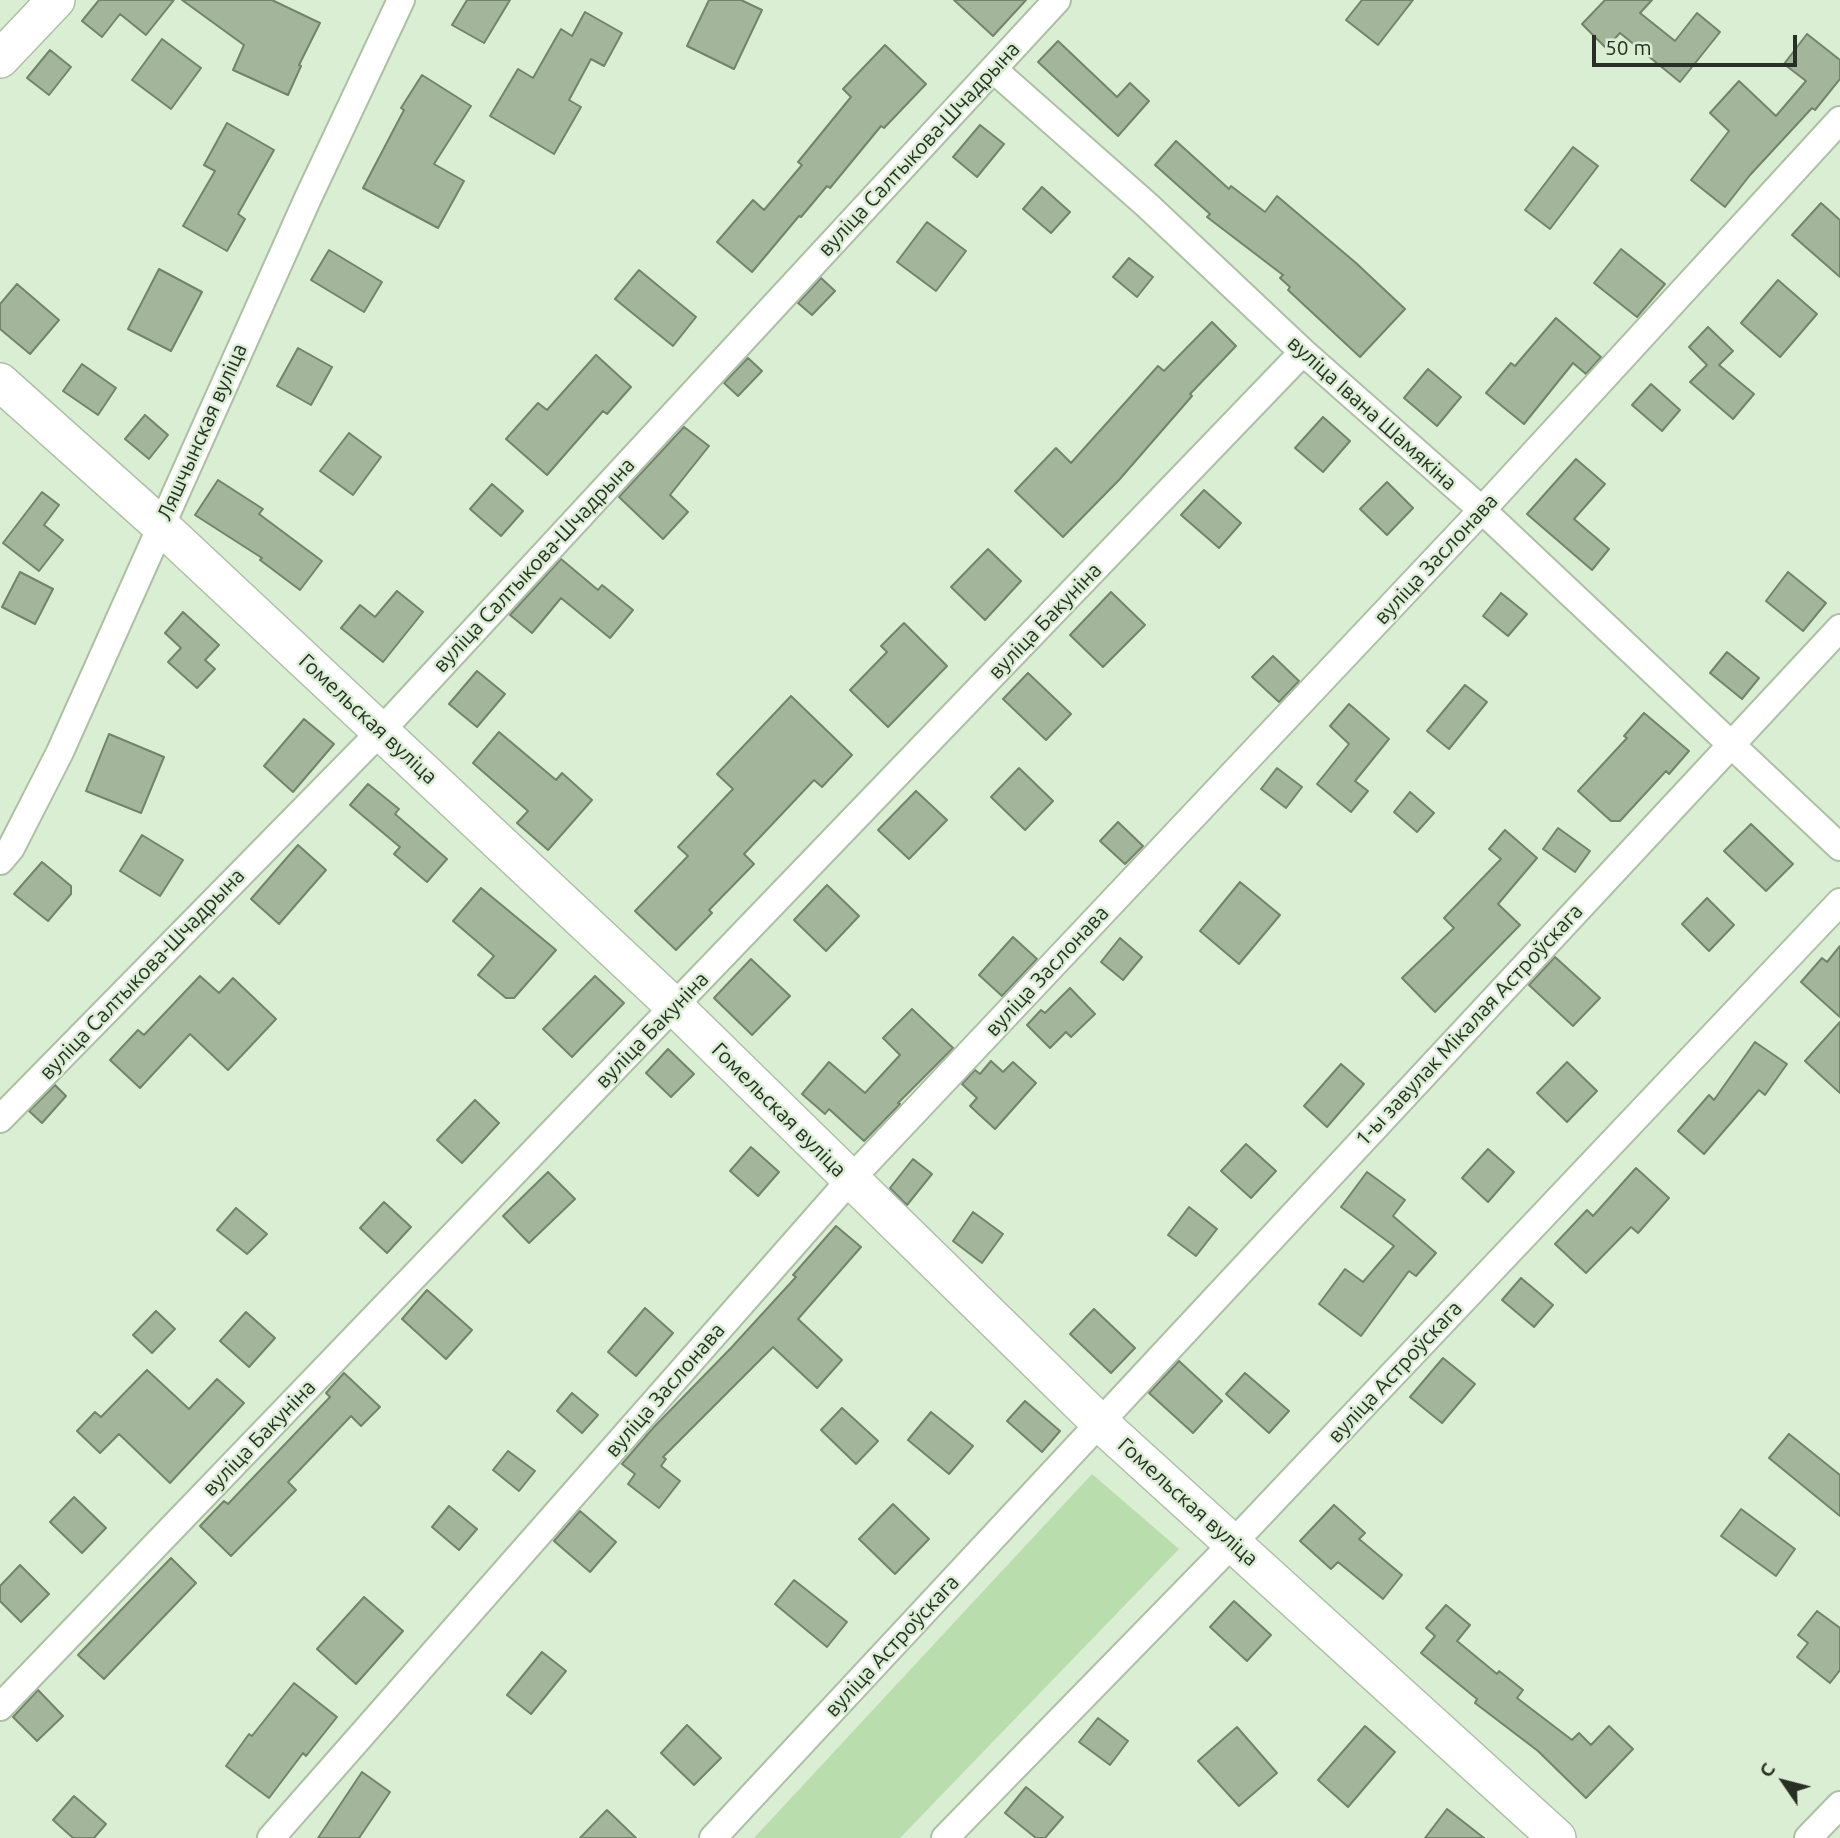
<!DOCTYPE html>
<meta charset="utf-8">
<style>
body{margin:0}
#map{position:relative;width:1840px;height:1838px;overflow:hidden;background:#daeed3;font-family:Ubuntu,sans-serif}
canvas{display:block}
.north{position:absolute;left:1749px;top:1747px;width:70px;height:70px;-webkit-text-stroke:5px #daeed3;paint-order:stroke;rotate:305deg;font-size:19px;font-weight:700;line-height:28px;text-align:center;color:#282f25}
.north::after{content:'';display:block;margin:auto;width:24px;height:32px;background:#282f25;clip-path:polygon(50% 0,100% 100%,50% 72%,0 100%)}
.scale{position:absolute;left:1592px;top:35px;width:205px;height:32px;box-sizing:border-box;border:4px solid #282f25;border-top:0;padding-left:9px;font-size:21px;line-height:24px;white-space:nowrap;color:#282f25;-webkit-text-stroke:5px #daeed3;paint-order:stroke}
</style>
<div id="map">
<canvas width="1840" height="1838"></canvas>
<div class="north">С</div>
<div class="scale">50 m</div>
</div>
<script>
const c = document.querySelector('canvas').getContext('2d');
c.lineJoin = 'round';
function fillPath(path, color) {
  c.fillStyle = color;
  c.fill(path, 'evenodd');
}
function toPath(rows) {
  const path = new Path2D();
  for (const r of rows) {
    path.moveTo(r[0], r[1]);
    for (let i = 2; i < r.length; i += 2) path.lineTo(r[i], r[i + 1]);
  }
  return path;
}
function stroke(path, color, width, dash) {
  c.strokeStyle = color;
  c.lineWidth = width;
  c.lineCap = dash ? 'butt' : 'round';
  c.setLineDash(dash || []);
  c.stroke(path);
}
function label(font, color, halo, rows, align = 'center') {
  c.font = font + ' Ubuntu,sans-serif';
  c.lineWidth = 5;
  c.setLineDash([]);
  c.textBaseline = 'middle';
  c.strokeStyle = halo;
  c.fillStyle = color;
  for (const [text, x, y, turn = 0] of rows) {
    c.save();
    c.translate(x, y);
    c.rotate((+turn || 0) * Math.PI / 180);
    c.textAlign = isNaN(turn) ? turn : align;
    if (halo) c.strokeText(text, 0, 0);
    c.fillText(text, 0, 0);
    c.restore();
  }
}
fillPath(toPath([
 [1092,1474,1179,1549,900,1838,754,1838]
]), '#baddad');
const building = toPath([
 [99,0,174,0,146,35,120,14,102,37,82,21,99,0],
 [182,0,272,0,320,23,299,65,301,66,288,95,233,70,244,45,182,0],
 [467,0,510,0,484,43,452,25,467,0],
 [709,0,741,0,762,10,734,69,687,46,709,0],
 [954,0,1026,0,993,36,954,0],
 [1362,0,1413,0,1378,45,1346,20,1362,0],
 [1605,0,1652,0,1640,13,1675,41,1697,13,1720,32,1680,82,1620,33,1606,48,1582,24,1605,0],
 [585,12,622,33,604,66,591,59,569,100,581,107,554,154,490,116,518,69,533,78,561,29,572,36,585,12],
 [1807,34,1840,60,1840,79,1815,110,1812,108,1750,175,1725,207,1691,180,1729,131,1710,113,1739,81,1776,116,1806,81,1784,64,1807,34],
 [162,39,201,68,171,109,132,80,162,39],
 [1058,41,1117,97,1130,83,1149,101,1118,136,1038,62,1058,41],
 [885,45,926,84,884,128,881,126,830,188,827,186,801,217,799,216,752,272,717,242,753,200,764,210,802,165,798,162,851,97,843,89,885,45],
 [50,50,71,67,49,95,27,78,50,50],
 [422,75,471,106,434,164,464,181,438,228,363,188,404,110,401,108,422,75],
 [227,123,274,150,238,214,245,219,227,251,183,226,215,171,204,165,227,123],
 [980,125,1004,144,977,177,953,157,980,125],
 [1176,141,1229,189,1231,186,1265,212,1277,196,1356,263,1405,309,1360,357,1288,290,1290,287,1280,278,1283,275,1207,217,1210,214,1155,165,1176,141],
 [1573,147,1598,166,1550,229,1525,210,1573,147],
 [1042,187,1070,212,1051,233,1023,209,1042,187],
 [1821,203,1840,220,1840,277,1792,235,1821,203],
 [927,222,966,251,936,291,897,262,927,222],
 [1621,249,1665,284,1637,317,1594,283,1621,249],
 [329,250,382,282,364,312,311,280,329,250],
 [1129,258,1153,277,1137,297,1113,277,1129,258],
 [159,269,202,292,171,351,128,329,159,269],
 [639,270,696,317,673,346,615,299,639,270],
 [821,278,835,291,812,315,798,303,821,278],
 [1778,280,1817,314,1780,357,1741,323,1778,280],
 [17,284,59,320,30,354,0,329,0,304,17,284],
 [1556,318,1601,357,1586,374,1573,363,1524,424,1486,393,1511,363,1515,366,1556,318],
 [1212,322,1236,346,1190,394,1192,396,1119,480,1063,537,1015,491,1056,448,1071,463,1158,366,1164,371,1212,322],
 [1708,327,1733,351,1719,365,1754,394,1733,419,1690,382,1707,365,1689,347,1708,327],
 [298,348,332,367,311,405,277,386,298,348],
 [596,355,631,387,607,414,603,411,547,475,506,439,538,403,547,410,596,355],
 [748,358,762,371,738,396,724,383,748,358],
 [82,364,116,388,98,415,63,391,82,364],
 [1428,369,1461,397,1437,426,1404,398,1428,369],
 [1651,384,1680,410,1662,431,1632,405,1651,384],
 [145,415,168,435,149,459,125,439,145,415],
 [1323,417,1350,441,1323,472,1295,448,1323,417],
 [684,427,709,446,670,495,688,512,663,539,619,497,684,427],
 [349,433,381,457,353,495,320,471,349,433],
 [1576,459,1605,484,1574,519,1609,549,1592,570,1527,514,1576,459],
 [218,480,263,509,259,514,322,561,300,590,260,560,262,558,195,515,218,480],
 [1387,482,1413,508,1387,535,1360,509,1387,482],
 [492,484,523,511,501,536,470,509,492,484],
 [1204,490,1241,523,1219,548,1181,515,1204,490],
 [42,492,59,505,44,525,63,540,39,571,3,543,42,492],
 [988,549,1021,581,985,620,951,587,988,549],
 [561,559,598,590,602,585,633,610,610,638,561,598,532,633,510,615,561,559],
 [20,572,53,589,35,624,2,607,20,572],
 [1788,572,1826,603,1803,631,1766,601,1788,572],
 [397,591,423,612,383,662,341,628,360,605,375,617,397,591],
 [1111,592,1145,625,1103,667,1070,635,1111,592],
 [1501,593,1527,614,1508,636,1483,616,1501,593],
 [183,612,219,645,205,660,215,669,197,688,168,662,181,648,165,633,183,612],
 [904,623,947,666,888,727,850,690,887,652,881,646,904,623],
 [1727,652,1759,678,1742,699,1710,673,1727,652],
 [1273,656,1299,681,1279,702,1252,677,1273,656],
 [477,671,505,694,477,727,449,704,477,671],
 [1028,673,1071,714,1046,740,1003,699,1028,673],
 [1465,685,1487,702,1449,749,1427,731,1465,685],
 [791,696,852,755,822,787,814,780,744,854,754,864,709,910,712,913,676,950,635,911,688,856,678,847,733,789,717,774,791,696],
 [1349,704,1389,739,1355,781,1368,791,1351,812,1317,784,1349,744,1330,726,1349,704],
 [1644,713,1689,751,1669,774,1666,771,1620,821,1611,821,1578,791,1627,738,1624,736,1644,713],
 [304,719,334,744,293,792,264,766,304,719],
 [499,732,556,780,562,773,592,800,548,850,517,823,528,811,473,763,499,732],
 [109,734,164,757,141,813,86,791,109,734],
 [1019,768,1053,801,1025,830,991,797,1019,768],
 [1277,768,1302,787,1286,808,1261,789,1277,768],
 [368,784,399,809,395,814,447,859,427,882,394,854,400,847,350,805,368,784],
 [916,791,947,820,909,859,878,830,916,791],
 [1410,792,1434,813,1417,832,1394,812,1410,792],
 [1118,822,1143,846,1125,864,1100,841,1118,822],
 [1751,824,1793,864,1766,891,1724,851,1751,824],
 [1558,828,1590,851,1575,872,1543,849,1558,828],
 [1505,830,1537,858,1498,904,1520,925,1435,1012,1402,978,1454,928,1444,918,1501,859,1489,849,1505,830],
 [142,835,183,860,160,896,120,871,142,835],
 [298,845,326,870,279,924,251,899,298,845],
 [42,862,71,886,71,894,48,921,14,894,42,862],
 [1240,882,1280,915,1239,964,1200,931,1240,882],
 [827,885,859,916,826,951,794,920,827,885],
 [481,888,556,950,514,998,506,998,478,975,494,956,453,921,481,888],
 [1707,898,1734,925,1709,951,1682,924,1707,898],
 [1013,937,1037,959,1002,996,979,975,1013,937],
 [1120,938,1142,957,1123,980,1101,962,1120,938],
 [1840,946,1840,1017,1801,982,1822,958,1827,962,1840,946],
 [1555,957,1600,998,1573,1026,1529,985,1555,957],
 [751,959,790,996,752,1035,714,998,751,959],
 [200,976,219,993,233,978,276,1019,228,1070,190,1034,140,1088,110,1060,138,1030,144,1035,200,976],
 [595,976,624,1003,572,1057,543,1029,595,976],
 [1070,988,1095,1014,1071,1037,1066,1032,1050,1048,1027,1025,1041,1010,1045,1013,1070,988],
 [912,1009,953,1048,898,1103,900,1104,864,1141,829,1109,825,1114,802,1094,829,1062,865,1093,900,1055,883,1038,912,1009],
 [1840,1022,1840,1093,1805,1061,1840,1022],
 [1755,1042,1787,1064,1765,1095,1759,1090,1704,1154,1678,1131,1709,1095,1714,1100,1755,1042],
 [668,1049,694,1074,671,1097,646,1073,668,1049],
 [991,1061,1003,1072,1013,1062,1036,1083,995,1129,970,1106,977,1098,962,1084,975,1070,980,1074,991,1061],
 [1567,1062,1597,1091,1567,1122,1537,1093,1567,1062],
 [1341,1064,1364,1084,1327,1127,1304,1106,1341,1064],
 [55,1085,66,1096,42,1123,29,1111,55,1085],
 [475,1100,499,1123,462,1163,437,1140,475,1100],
 [1246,1144,1276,1171,1251,1198,1221,1171,1246,1144],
 [751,1147,779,1172,758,1196,730,1171,751,1147],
 [1488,1149,1514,1172,1488,1202,1462,1178,1488,1149],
 [913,1159,932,1174,907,1205,890,1188,913,1159],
 [1636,1168,1669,1198,1638,1233,1631,1227,1586,1273,1555,1244,1587,1210,1593,1216,1636,1168],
 [548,1172,575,1199,529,1243,503,1216,548,1172],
 [1367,1172,1405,1200,1393,1216,1436,1253,1416,1276,1409,1271,1361,1336,1319,1304,1345,1269,1363,1282,1394,1246,1341,1207,1367,1172],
 [384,1202,411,1227,387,1253,360,1228,384,1202],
 [1189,1207,1217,1229,1196,1256,1168,1235,1189,1207],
 [236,1208,267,1234,247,1254,217,1230,236,1208],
 [973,1212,1003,1234,982,1263,953,1241,973,1212],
 [836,1226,861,1247,798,1319,842,1360,817,1388,773,1347,663,1457,666,1459,661,1466,680,1481,659,1508,628,1484,635,1474,622,1464,653,1428,731,1348,796,1277,793,1275,836,1226],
 [1521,1278,1553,1305,1534,1327,1502,1300,1521,1278],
 [427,1290,472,1330,446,1359,402,1319,427,1290],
 [645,1308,673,1333,636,1376,608,1352,645,1308],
 [1094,1309,1135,1348,1111,1373,1070,1334,1094,1309],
 [156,1311,175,1329,152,1353,133,1335,156,1311],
 [246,1312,275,1338,249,1367,220,1341,246,1312],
 [1443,1358,1475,1384,1442,1423,1410,1397,1443,1358],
 [1179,1361,1222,1401,1193,1433,1149,1393,1179,1361],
 [147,1370,189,1409,217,1379,244,1403,170,1483,119,1434,100,1453,77,1431,95,1412,101,1417,147,1370],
 [344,1373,380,1407,361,1426,351,1416,288,1482,296,1490,231,1556,200,1526,224,1501,228,1504,330,1397,326,1393,344,1373],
 [1245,1373,1289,1411,1269,1433,1226,1394,1245,1373],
 [572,1393,598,1415,582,1433,557,1411,572,1393],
 [1025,1401,1060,1431,1042,1452,1007,1421,1025,1401],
 [842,1408,878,1441,856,1464,821,1430,842,1408],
 [931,1412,973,1446,949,1474,908,1440,931,1412],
 [1789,1434,1840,1475,1840,1516,1769,1458,1789,1434],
 [508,1451,535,1471,519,1491,493,1470,508,1451],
 [74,1497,106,1528,82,1553,50,1522,74,1497],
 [893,1504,929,1539,895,1574,859,1539,893,1504],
 [1334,1505,1365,1533,1359,1539,1402,1575,1383,1599,1338,1562,1331,1569,1300,1541,1334,1505],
 [449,1506,477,1529,459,1550,432,1527,449,1506],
 [1741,1509,1795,1549,1776,1576,1721,1536,1741,1509],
 [580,1511,616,1542,590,1572,554,1541,580,1511],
 [171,1558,196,1583,104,1679,78,1655,171,1558],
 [20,1565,49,1594,21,1622,0,1601,0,1586,20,1565],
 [794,1580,847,1622,827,1647,775,1604,794,1580],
 [364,1597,403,1631,356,1684,317,1649,364,1597],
 [1234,1601,1271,1635,1247,1661,1210,1627,1234,1601],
 [1446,1605,1470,1625,1457,1641,1497,1674,1499,1671,1523,1690,1517,1698,1572,1740,1579,1733,1591,1745,1609,1726,1633,1749,1586,1798,1538,1751,1475,1703,1477,1699,1421,1653,1435,1636,1426,1628,1446,1605],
 [1817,1611,1840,1628,1840,1670,1830,1683,1797,1657,1808,1643,1798,1635,1817,1611],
 [542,1652,566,1671,531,1714,507,1695,542,1652],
 [294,1683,337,1717,306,1756,303,1753,269,1798,226,1766,249,1734,252,1736,294,1683],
 [38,1690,63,1716,37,1741,13,1717,38,1690],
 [1098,1718,1128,1741,1110,1765,1079,1742,1098,1718],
 [687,1725,721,1758,694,1785,661,1753,687,1725],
 [1365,1726,1395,1752,1348,1807,1318,1780,1365,1726],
 [1237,1727,1277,1773,1239,1806,1198,1761,1237,1727],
 [362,1772,390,1792,359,1838,318,1838,362,1772],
 [1026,1787,1063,1817,1045,1838,1036,1838,1005,1813,1026,1787],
 [74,1796,106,1824,94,1838,73,1838,53,1820,74,1796],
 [1447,1809,1484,1838,1425,1838,1447,1809],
 [607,1810,636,1838,580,1838,607,1810]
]);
fillPath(building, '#a3b69b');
stroke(building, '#72846b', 2);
const street = toPath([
 [993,69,1148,206,1303,352,1482,510,1840,847],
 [0,861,11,848,60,752,308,198,401,0],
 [0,1119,381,731,1057,0],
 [0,1707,1303,352],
 [271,1838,850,1180,1482,510,1840,120],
 [713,1838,1840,628],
 [945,1838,1233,1543,1840,902],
 [1808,1838,1840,1805]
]);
const secondary = toPath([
 [0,59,56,0],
 [0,382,160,525,675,1007,1099,1422,1557,1838]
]);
stroke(street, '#adc0a6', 30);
stroke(secondary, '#adc0a6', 40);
stroke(street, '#fff', 26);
stroke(secondary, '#fff', 37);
label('21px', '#282f25', '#daeed3', [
 ["вуліца Салтыкова-Шчадрына",919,149,-47],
 ["вуліца Івана Шамякіна",1372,413,42],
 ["Ляшчынская вуліца",202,432,-66],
 ["вуліца Заслонава",1436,559,-47],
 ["вуліца Салтыкова-Шчадрына",534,565,-47],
 ["вуліца Бакуніна",1045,621,-46],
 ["Гомельская вуліца",368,719,43],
 ["вуліца Заслонава",1047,971,-47],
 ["вуліца Салтыкова-Шчадрына",142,974,-46],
 ["1-ы завулак Мікалая Астроўскага",1469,1025,-47],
 ["вуліца Бакуніна",652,1030,-46],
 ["Гомельская вуліца",779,1110,45],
 ["вуліца Астроўскага",1395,1372,-47],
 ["вуліца Заслонава",665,1390,-49],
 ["вуліца Бакуніна",259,1438,-46],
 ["Гомельская вуліца",1188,1502,42],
 ["вуліца Астроўскага",892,1646,-47]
]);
</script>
